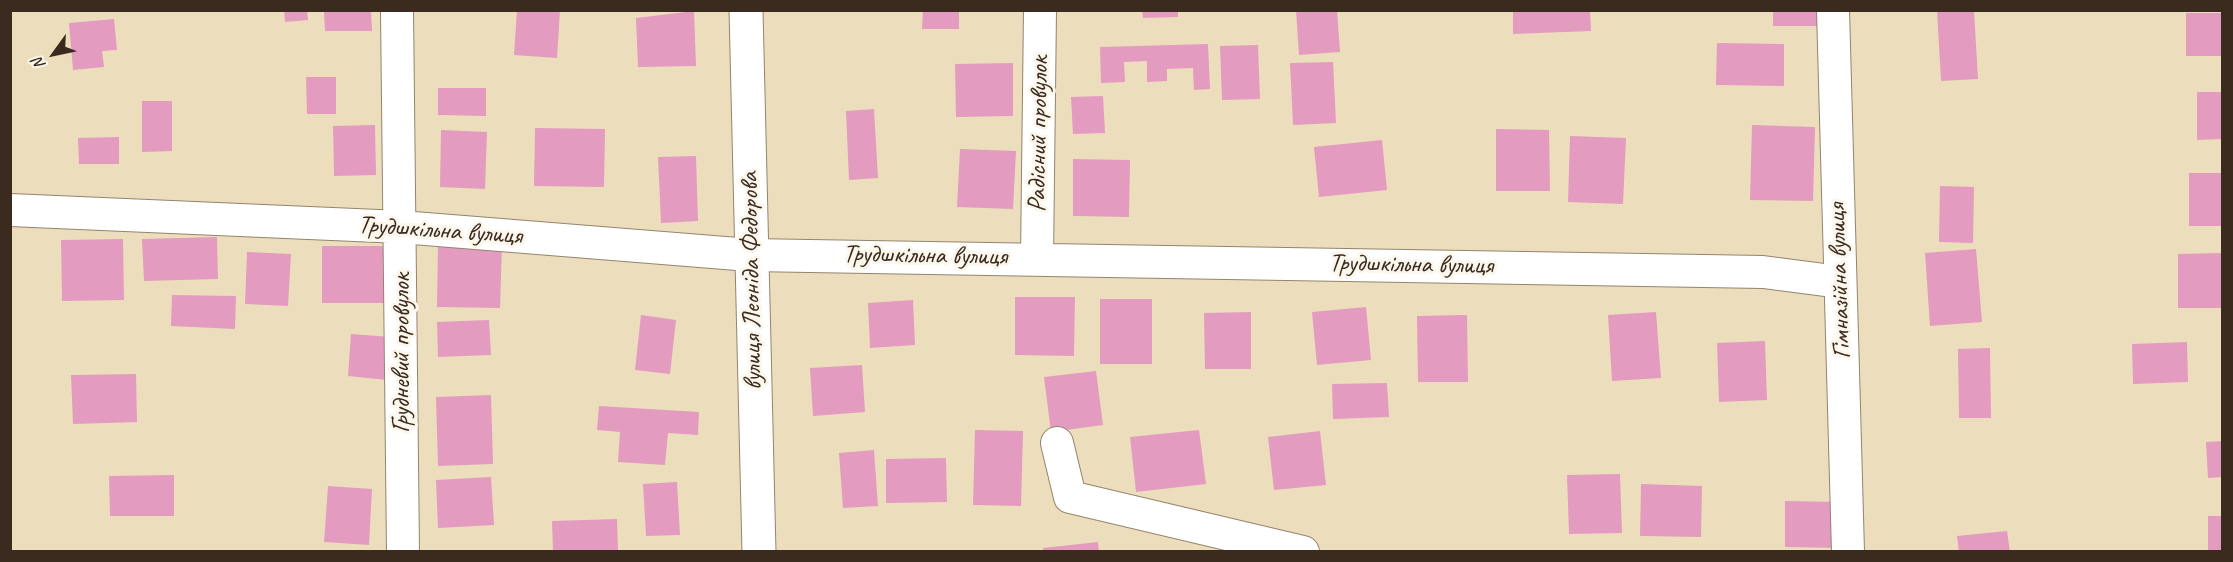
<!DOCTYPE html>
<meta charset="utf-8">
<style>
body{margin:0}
#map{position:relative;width:2233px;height:562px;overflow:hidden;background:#ecdebc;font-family:Caveat,sans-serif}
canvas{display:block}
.frame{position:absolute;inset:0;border:12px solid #3b2a1e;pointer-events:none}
.north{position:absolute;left:24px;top:24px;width:60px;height:60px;-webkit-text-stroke:4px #fbf7ec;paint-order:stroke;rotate:237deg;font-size:16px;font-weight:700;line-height:24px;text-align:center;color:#3b2a1e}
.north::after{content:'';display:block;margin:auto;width:21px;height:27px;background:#3b2a1e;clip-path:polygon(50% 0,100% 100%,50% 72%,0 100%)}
</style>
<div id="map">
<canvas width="2233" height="562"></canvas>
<div class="frame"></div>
<div class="north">N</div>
</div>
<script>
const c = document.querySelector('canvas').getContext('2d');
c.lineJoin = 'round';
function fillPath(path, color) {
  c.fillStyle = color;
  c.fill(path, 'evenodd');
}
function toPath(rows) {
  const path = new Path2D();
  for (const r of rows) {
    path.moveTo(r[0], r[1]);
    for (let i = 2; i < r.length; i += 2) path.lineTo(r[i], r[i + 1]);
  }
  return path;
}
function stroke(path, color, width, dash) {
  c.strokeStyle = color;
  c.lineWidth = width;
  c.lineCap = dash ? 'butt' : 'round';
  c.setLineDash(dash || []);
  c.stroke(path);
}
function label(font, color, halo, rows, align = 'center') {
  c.font = font + ' Caveat,sans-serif';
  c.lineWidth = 6;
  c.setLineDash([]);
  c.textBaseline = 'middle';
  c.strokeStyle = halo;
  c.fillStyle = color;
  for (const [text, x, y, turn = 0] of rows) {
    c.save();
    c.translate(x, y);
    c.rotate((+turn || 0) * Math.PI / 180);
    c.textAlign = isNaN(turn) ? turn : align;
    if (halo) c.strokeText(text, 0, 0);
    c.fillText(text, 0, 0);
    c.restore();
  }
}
fillPath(toPath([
 [284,10,307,10,308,20,285,22],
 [324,10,371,10,372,31,325,31],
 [517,10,560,10,557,58,514,55],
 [923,10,959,10,959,29,922,29],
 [1142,10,1178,10,1178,17,1143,18],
 [1296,10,1337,10,1340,52,1299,55],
 [1513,10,1590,10,1591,31,1513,34],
 [1773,10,1819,10,1819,26,1773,26],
 [1937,10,1974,10,1978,79,1941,81],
 [694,11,696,66,638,67,636,18],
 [2186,13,2222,13,2222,56,2186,56],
 [114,19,117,50,102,51,104,67,73,70,69,23],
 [1717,43,1784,44,1784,86,1716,85],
 [1208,44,1210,89,1194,90,1193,68,1167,69,1167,81,1147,82,1147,61,1124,62,1125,82,1101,83,1100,47],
 [1258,45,1260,99,1222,100,1220,46],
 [1333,62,1336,123,1293,125,1290,63],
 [1013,63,1013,116,956,117,955,64],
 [306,77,336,77,336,114,307,114],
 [438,88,486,88,486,116,438,115],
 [2197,92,2222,92,2222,139,2197,140],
 [1103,96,1105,133,1073,134,1071,97],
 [142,101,172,101,172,151,142,152],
 [874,109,878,178,849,180,846,111],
 [375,125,376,175,334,176,333,126],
 [1752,125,1815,127,1813,201,1750,200],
 [535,128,605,129,604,187,534,186],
 [1496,129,1549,130,1550,191,1496,191],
 [441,130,487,132,485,189,440,187],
 [1570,136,1626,138,1623,204,1568,202],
 [119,137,119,164,79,164,78,138],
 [1382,140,1387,190,1319,197,1314,147],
 [960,149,1016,151,1013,209,957,207],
 [696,156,698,221,661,223,658,157],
 [1073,159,1130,160,1129,217,1073,216],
 [2189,173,2222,173,2222,226,2189,226],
 [1940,186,1974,187,1973,243,1939,242],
 [217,237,218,279,144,281,142,239],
 [123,239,124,300,62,301,61,240],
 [438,242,502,244,500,308,437,307],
 [322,246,385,246,385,303,322,303],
 [1976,249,1982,322,1930,326,1925,253],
 [247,252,291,254,288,306,245,304],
 [2222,253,2222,308,2178,308,2178,254],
 [172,295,236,296,235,329,171,326],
 [1015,297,1075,297,1074,356,1015,355],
 [1100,299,1152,299,1152,364,1100,364],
 [913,300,915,345,870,348,868,303],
 [1366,307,1371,360,1317,365,1312,312],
 [1251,312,1251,369,1205,369,1204,313],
 [1656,312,1661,378,1612,381,1608,315],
 [641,315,676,320,670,374,635,370],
 [1467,315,1468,382,1418,382,1417,316],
 [489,320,491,355,438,357,437,322],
 [351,334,391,337,387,380,348,376],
 [1765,341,1767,400,1719,402,1717,343],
 [2187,342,2188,382,2133,384,2132,344],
 [1990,348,1991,418,1959,418,1958,349],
 [862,365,865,412,813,416,810,368],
 [1096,371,1103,425,1051,432,1044,377],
 [136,374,137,422,73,424,71,375],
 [1387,383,1389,417,1333,419,1332,384],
 [491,395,493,464,438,466,436,397],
 [599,406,699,412,698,435,668,433,665,465,618,462,620,432,597,430],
 [975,430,1023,431,1021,506,973,505],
 [1199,430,1206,484,1136,492,1130,437],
 [1320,431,1326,485,1274,490,1268,437],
 [2222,441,2222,477,2208,478,2206,442],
 [874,450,878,506,843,508,839,453],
 [946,458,947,502,886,503,886,459],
 [1620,474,1622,533,1569,534,1567,475],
 [174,475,174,516,110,516,109,476],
 [491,477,494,525,438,528,436,480],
 [677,482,680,535,646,536,643,484],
 [1641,484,1702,486,1701,537,1640,536],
 [328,486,372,489,369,545,324,542],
 [1785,501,1839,502,1838,548,1785,547],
 [2208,516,2222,516,2222,552,2208,552],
 [617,519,618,552,553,552,552,521],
 [2007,531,2010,552,1959,552,1957,536],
 [1098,542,1099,552,1043,552,1043,548]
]), '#e39bc0');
const street = toPath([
 [397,10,403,552],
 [1833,10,1848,552],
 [10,210,401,227,750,255,1763,272,1840,282],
 [1037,258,1040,10],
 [1057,443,1070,497,1303,552]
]);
const secondary = toPath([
 [746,10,759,552]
]);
stroke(street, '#94846d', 34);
stroke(secondary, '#94846d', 35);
stroke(street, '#fff', 32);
stroke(secondary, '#fff', 33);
label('26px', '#3b2a1e', '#fbf7ec', [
 ["Радісний провулок",1039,134,-89],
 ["Трудшкільна вулиця",440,231,4],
 ["Трудшкільна вулиця",925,256,1],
 ["Трудшкільна вулиця",1411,265,1],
 ["вулиця Леоніда Федорова",752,281,-91],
 ["Гімназійна вулиця",1840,281,-92],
 ["Грудневий провулок",402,353,-90]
]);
</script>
